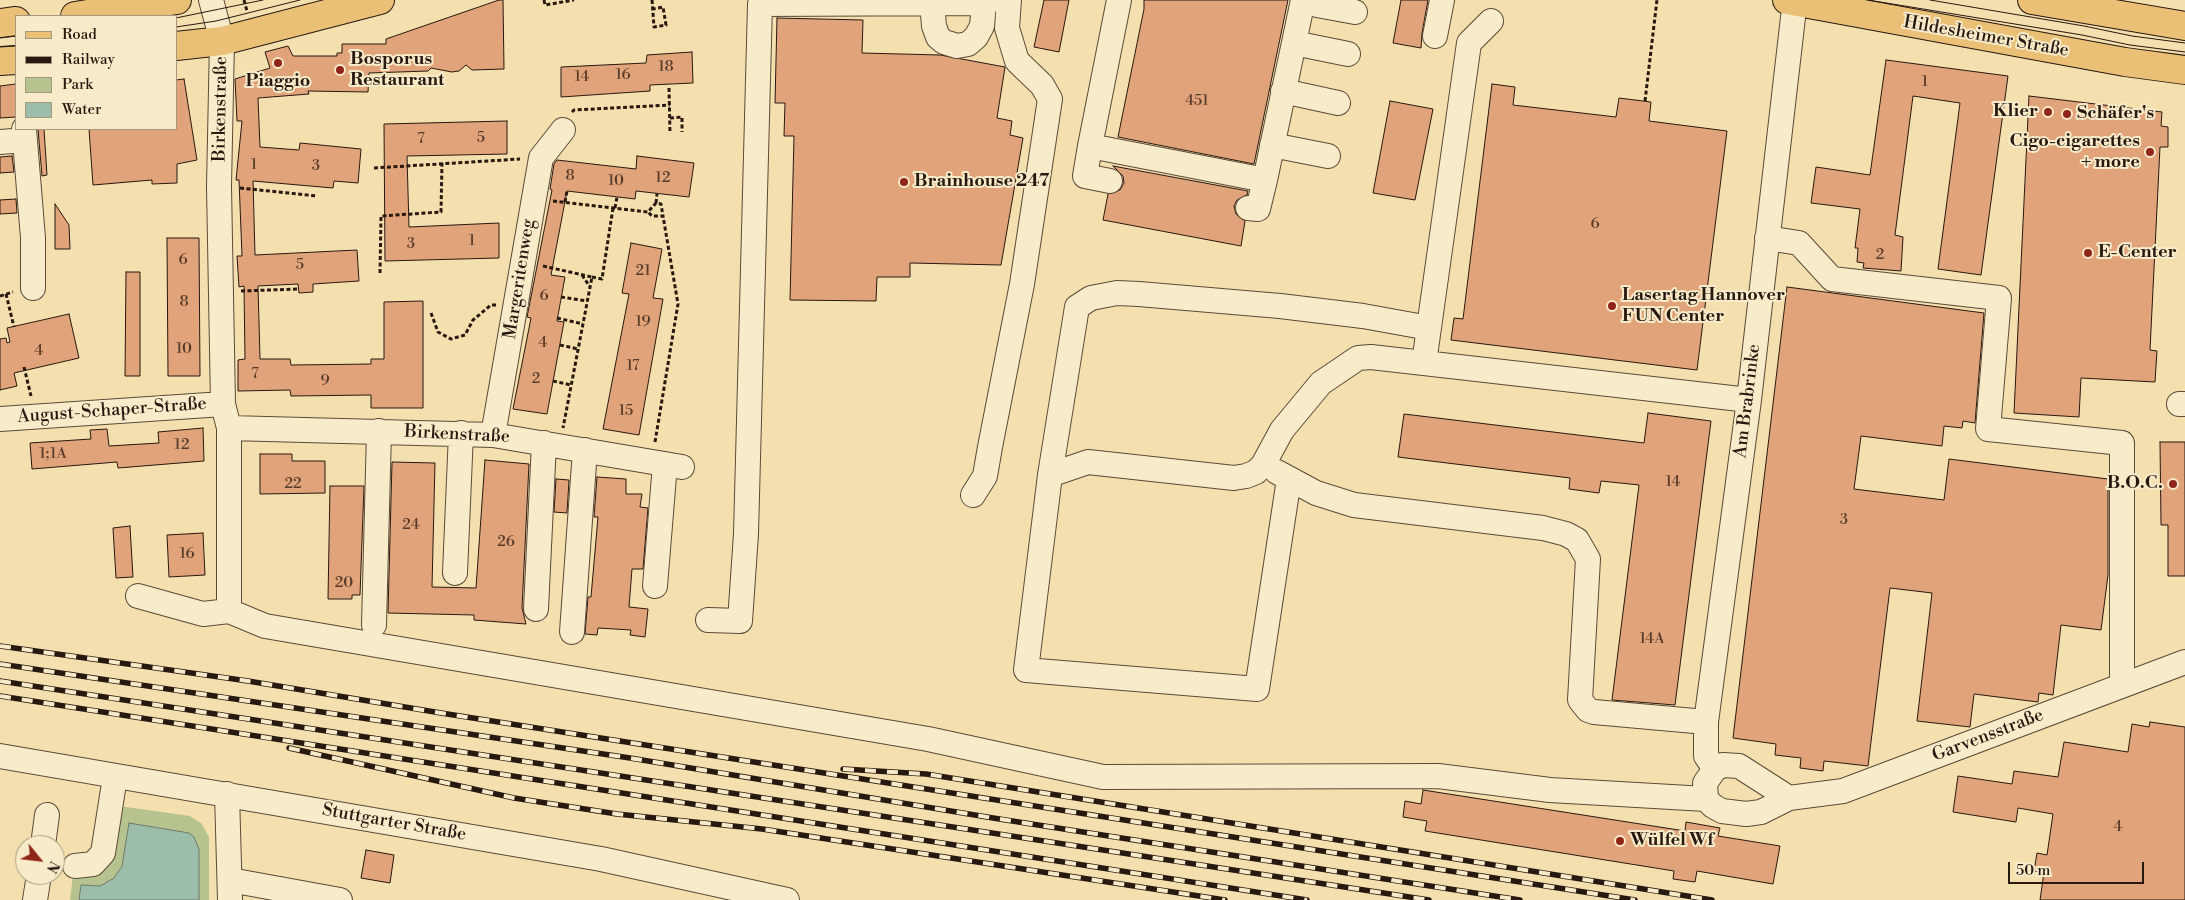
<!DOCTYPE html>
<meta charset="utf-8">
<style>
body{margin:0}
#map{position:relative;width:2185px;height:900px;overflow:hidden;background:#f4e0ae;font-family:"Libre Bodoni",serif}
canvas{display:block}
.legend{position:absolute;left:15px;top:15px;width:162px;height:115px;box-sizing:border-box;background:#f8ebca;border:1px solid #a49780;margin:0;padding:6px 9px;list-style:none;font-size:15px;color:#271810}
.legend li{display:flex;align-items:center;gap:10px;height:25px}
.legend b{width:25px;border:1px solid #a49780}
.north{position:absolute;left:15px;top:835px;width:50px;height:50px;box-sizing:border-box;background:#f8ebca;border:1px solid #a49780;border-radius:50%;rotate:119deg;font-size:14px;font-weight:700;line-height:20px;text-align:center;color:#271810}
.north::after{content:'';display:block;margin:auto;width:18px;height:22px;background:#8f2418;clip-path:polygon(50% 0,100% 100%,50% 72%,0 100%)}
.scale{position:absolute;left:2008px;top:862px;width:136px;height:22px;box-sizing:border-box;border:2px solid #271810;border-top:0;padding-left:6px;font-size:15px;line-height:18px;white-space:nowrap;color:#271810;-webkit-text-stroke:4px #f8ebca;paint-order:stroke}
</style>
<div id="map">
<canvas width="2185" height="900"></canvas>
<ul class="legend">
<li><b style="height:6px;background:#eac077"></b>Road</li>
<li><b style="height:6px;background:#271810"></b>Railway</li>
<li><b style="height:14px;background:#b7c38e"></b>Park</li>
<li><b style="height:14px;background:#9cbda9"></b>Water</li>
</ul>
<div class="north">N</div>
<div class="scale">50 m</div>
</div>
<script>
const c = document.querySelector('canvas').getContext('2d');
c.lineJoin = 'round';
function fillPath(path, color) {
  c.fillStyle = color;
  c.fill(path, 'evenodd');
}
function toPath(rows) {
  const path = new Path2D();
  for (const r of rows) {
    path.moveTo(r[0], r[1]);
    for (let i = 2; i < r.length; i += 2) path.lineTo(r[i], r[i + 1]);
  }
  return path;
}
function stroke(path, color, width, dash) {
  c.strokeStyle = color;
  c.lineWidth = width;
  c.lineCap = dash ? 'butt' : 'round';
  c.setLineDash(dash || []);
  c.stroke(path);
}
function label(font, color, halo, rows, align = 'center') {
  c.font = font + ' "Libre Bodoni",serif';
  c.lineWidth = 4;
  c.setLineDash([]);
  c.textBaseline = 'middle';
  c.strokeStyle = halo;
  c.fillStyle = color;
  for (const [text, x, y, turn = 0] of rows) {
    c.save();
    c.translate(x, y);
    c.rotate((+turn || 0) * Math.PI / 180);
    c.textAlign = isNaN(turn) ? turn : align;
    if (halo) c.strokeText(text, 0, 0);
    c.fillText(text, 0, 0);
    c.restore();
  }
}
fillPath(toPath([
 [119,806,190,816,201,823,209,837,209,900,70,900,73,875,90,875]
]), '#b7c38e');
const water = toPath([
 [129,823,189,833,194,837,199,849,199,900,79,900,81,885,100,886,114,878,122,866,129,823]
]);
fillPath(water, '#9cbda9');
stroke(water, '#6d7b6c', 1);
const building = toPath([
 [499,0,503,0,504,69,472,70,466,65,459,71,452,72,431,68,428,71,369,73,368,92,308,91,309,94,258,98,260,147,299,150,300,143,361,149,358,183,334,181,333,188,253,181,255,255,357,250,359,281,313,284,313,292,299,293,298,284,258,286,260,359,290,359,291,365,371,364,371,359,384,359,384,302,423,301,423,408,371,408,371,395,291,396,290,390,238,391,238,360,245,359,244,286,239,287,237,256,242,256,239,180,236,180,242,121,237,121,235,79,270,68,265,52,288,46,293,56,337,56,337,53,342,53,342,44,386,44,386,39,499,0],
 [1044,0,1069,0,1059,52,1034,47,1044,0],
 [1144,0,1288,0,1254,164,1118,137,1144,9,1144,0],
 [1401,0,1428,0,1422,33,1421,48,1393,43,1401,0],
 [777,18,863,20,862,53,940,55,1005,67,997,118,1012,121,1010,135,1023,138,1001,265,910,263,910,277,877,277,876,301,790,300,794,136,784,136,785,103,775,103,777,18],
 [692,52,693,83,650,85,650,91,561,97,561,67,646,63,647,55,692,52],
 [1886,60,2008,76,1981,275,1938,269,1960,103,1913,96,1895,235,1903,237,1901,271,1863,268,1864,263,1857,262,1858,248,1855,248,1860,209,1811,203,1816,167,1870,175,1886,60],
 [184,79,197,160,177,164,177,183,152,184,152,180,93,185,89,129,176,129,176,80,184,79],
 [16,84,16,117,0,118,0,86,16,84],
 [1492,84,1515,87,1513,105,1616,117,1619,98,1651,102,1649,121,1727,131,1697,370,1451,340,1454,318,1463,319,1492,84],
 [2029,96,2162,112,2161,126,2168,127,2168,147,2160,147,2150,350,2157,351,2155,382,2081,378,2079,417,2014,413,2029,96],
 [1390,101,1433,109,1415,200,1373,193,1390,101],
 [507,121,507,154,407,156,409,227,499,223,499,258,385,261,384,124,507,121],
 [38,129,44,129,47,175,42,176,38,129],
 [12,156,14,172,0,173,0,157,12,156],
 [637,156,694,163,689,197,636,191,635,199,567,191,551,275,565,277,557,321,564,322,547,414,513,409,531,318,527,317,552,190,550,189,554,164,557,160,636,169,637,156],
 [1113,166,1248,191,1247,195,1237,200,1234,206,1236,214,1245,221,1241,246,1103,220,1108,194,1120,190,1124,183,1123,176,1113,166],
 [16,199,17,213,0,214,0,200,16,199],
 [55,204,69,225,70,249,55,249,55,204],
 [167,238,199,238,200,376,168,376,167,238],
 [631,243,662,249,653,298,663,299,639,435,603,429,629,294,622,293,631,243],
 [126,272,140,272,140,376,125,376,126,272],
 [1787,287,1984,313,1975,423,1963,421,1962,428,1944,426,1942,446,1861,436,1854,489,1944,500,1949,459,2108,479,2108,575,2101,630,2061,625,2053,695,2039,693,2038,702,1974,694,1970,727,1917,721,1932,593,1890,588,1868,766,1824,761,1823,771,1800,768,1801,758,1775,755,1776,744,1733,738,1787,287],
 [69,314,79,358,14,373,17,386,0,390,0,339,6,338,7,343,10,342,7,328,69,314],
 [1648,413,1711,421,1675,705,1612,700,1639,485,1601,481,1599,493,1569,489,1570,478,1398,457,1404,414,1644,443,1648,413],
 [203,428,204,461,118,468,117,462,32,469,30,443,91,439,90,430,107,429,109,446,159,443,158,432,203,428],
 [2160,442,2185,442,2185,576,2168,576,2168,525,2161,525,2160,442],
 [260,454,292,454,292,461,325,461,325,493,260,494,260,454],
 [485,460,529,464,522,608,526,624,474,620,474,615,388,613,392,462,435,463,432,587,476,588,485,460],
 [597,477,626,479,626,494,642,494,640,507,648,508,643,569,632,569,629,607,648,609,645,637,630,635,631,630,598,628,597,635,585,634,588,597,591,597,598,517,594,517,597,477],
 [556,479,569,480,567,513,554,512,556,479],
 [330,486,364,486,360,595,352,595,352,599,328,599,330,486],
 [130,526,133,577,116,578,113,528,130,526],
 [203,533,205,575,169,577,167,535,203,533],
 [2150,722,2185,727,2185,900,2040,900,2044,872,2034,871,2037,853,2047,855,2053,814,2018,808,2016,822,1953,812,1958,776,2012,784,2014,771,2058,777,2064,742,2128,752,2132,724,2149,727,2150,722],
 [1423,790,1685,831,1686,822,1720,828,1718,836,1780,846,1773,884,1697,871,1695,882,1673,879,1674,871,1425,831,1427,821,1403,817,1405,801,1421,804,1423,790],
 [366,850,394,855,390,883,361,878,366,850]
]);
fillPath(building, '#e1a379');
stroke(building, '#271810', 1);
const minor = toPath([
 [211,0,222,41,219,186,223,404,229,428,229,611],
 [1119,0,1090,146,1265,180,1303,0],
 [1311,0,1317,5,1355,12],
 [932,2,934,26,938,37,944,42,957,46,968,44,976,37,982,26,984,3],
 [1435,36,1442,0],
 [1294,43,1348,54],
 [1283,91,1338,103],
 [24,129,33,238,33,288],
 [0,142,25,140],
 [1272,145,1328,156],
 [1090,146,1085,176,1110,181],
 [1248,208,1258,209,1265,180],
 [1767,238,1799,243,1832,279,1999,298,1988,429,2122,443,2122,685],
 [1424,363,1469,43,1491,21],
 [2179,404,2185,404],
 [0,419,223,404],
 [229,428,493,435,682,467],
 [493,435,541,158,563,130],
 [1277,472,1316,493,1354,505,1543,528,1566,534,1577,540,1588,559,1580,700,1588,710,1594,712,1706,722],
 [1050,475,1088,462,1234,478,1246,476,1256,472,1263,465,1282,430,1321,383,1358,358,1371,357,1749,400],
 [1289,479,1257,689,1026,670,1050,475,1077,307,1091,298,1117,293,1139,294,1280,306,1363,316,1429,328],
 [973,495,985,476,990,447,1022,284,1050,99,1042,85,1017,61,1007,28,1009,0],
 [455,573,461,433],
 [655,586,665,464],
 [138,596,203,614,229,611,265,626,928,739,1103,777,1438,776,1550,790,1706,799],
 [536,609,544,443],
 [708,620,740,621,746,534,760,4,984,3,992,0],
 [374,625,379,431],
 [572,632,585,450],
 [0,756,601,859,787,900],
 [1715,769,1706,756,1706,722,1749,400,1795,0],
 [227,794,230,900],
 [1789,798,1739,766,1723,765,1715,769,1705,783,1706,799,1713,806,1722,811,1746,814,1761,812,1789,798,1843,791,2185,662],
 [43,845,47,815],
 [75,866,93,864,103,853,115,777],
 [230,880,340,900],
 [35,900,39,875]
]);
const major = toPath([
 [1787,0,2125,62,2185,70],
 [2032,0,2185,26],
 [75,16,177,0],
 [0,23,16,21],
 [176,46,222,41,380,0],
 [0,61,16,60]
]);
stroke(minor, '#5a4a38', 26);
stroke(major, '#271810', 30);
stroke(toPath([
 [244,0,247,11],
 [544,0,545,5,574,0],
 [652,0,654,27,666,25,663,7,653,9],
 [669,88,670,133],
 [1645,101,1657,0],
 [572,112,574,110,670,105],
 [670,118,682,117,682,132],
 [374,168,520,159],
 [240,188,317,196],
 [553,201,648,212,656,203,661,204,663,216,652,216,648,212],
 [565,202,567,191],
 [656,203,657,194],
 [615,208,617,197],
 [543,266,592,277,563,428],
 [380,273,381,216,441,212,442,163],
 [582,275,590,287],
 [592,277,602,279,613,208],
 [241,291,298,289],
 [6,294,14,327],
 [0,296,13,292],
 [561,297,587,301],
 [431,313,438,332,451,339,465,335,473,320,491,305,497,305],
 [557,318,583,324],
 [560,345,578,349],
 [24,367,31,396],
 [553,381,571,385],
 [655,442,678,304,663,216]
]), '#271810', 3, [4, 2.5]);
stroke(minor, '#f8ebca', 24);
stroke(major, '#eac077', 28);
stroke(toPath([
 [1868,0,2082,35,2130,45,2185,52],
 [1930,0,2084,26,2132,36,2185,43],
 [176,18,263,0],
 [176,27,216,21,300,0],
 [0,38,16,36],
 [0,47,16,46]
]), '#271810', 1);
const rail = toPath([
 [0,646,248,681,441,713,1635,900],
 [0,664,630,758,993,818,1520,900],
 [0,681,1429,900],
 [0,696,1307,900],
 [289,748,514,798,617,814,762,829,1225,900],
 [843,769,926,774,1712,900]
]);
stroke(rail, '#271810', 5.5);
stroke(rail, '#f8ebca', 4, [11]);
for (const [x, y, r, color] of [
 [278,63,5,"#8f2418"],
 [340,70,5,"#8f2418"],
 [2048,112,5,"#8f2418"],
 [2067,114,5,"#8f2418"],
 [2150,152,5,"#8f2418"],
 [904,182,5,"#8f2418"],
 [2088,253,5,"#8f2418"],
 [1612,306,5,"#8f2418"],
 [2173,484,5,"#8f2418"],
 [1620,841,5,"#8f2418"]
]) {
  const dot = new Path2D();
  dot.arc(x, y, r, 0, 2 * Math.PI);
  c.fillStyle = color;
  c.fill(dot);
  stroke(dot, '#f8ebca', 2);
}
label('15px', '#563b2a', null, [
 ["18",666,67],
 ["16",623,75],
 ["14",582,77],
 ["1",1925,82],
 ["451",1197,101],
 ["5",481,138],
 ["7",421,139],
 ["1",254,165],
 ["3",316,166],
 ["8",570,176],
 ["12",663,178],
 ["10",616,181],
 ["6",1595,224],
 ["1",472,241],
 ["3",411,244],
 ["2",1880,255],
 ["6",183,260],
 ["5",300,265],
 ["21",643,271],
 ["6",544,296],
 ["8",184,302],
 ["19",643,322],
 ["4",543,343],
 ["10",184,349],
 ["4",39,351],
 ["17",633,366],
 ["7",255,374],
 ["2",536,379],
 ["9",325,381],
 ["15",626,411],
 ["12",182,445],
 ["1;1A",53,454],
 ["14",1673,482],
 ["22",293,484],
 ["3",1844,520],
 ["24",411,525],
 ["26",506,542],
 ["16",187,554],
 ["20",344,583],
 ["14A",1652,639],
 ["4",2118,827]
]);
label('18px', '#271810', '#f8ebca', [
 ["Hildesheimer Straße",1986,37,10],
 ["Birkenstraße",221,109,-89],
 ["Margeritenweg",520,279,-81],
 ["Am Brabrinke",1748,401,-83],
 ["August-Schaper-Straße",112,411,-4],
 ["Birkenstraße",457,435,3],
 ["Garvensstraße",1988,736,-21],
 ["Stuttgarter Straße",394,823,10]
]);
label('bold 18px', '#271810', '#f8ebca', [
 ["Bosporus",350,60],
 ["Restaurant",350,81],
 ["Piaggio",278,82,"center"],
 ["Klier",2038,112,"right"],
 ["Schäfer's",2077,114],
 ["Cigo-cigarettes",2140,142,"right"],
 ["+ more",2140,163,"right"],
 ["Brainhouse 247",914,182],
 ["E-Center",2098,253],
 ["Lasertag Hannover",1622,296],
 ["FUN Center",1622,317],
 ["B.O.C.",2163,484,"right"],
 ["Wülfel Wf",1630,841]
], 'left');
</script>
